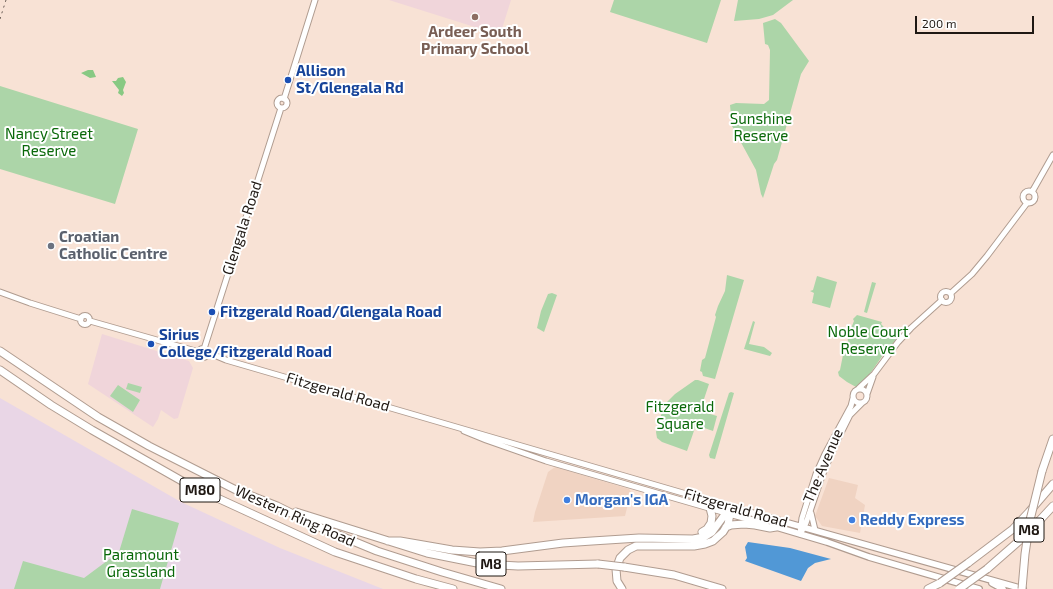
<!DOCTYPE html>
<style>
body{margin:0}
#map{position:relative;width:1053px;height:589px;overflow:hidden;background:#f8e2d5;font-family:"Exo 2",sans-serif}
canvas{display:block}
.scale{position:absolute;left:915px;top:16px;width:119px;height:18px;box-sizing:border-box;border:2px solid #1f1813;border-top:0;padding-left:5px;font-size:12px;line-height:14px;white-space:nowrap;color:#1f1813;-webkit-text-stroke:3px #fff;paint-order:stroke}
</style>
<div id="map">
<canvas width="1053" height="589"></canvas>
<div class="scale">200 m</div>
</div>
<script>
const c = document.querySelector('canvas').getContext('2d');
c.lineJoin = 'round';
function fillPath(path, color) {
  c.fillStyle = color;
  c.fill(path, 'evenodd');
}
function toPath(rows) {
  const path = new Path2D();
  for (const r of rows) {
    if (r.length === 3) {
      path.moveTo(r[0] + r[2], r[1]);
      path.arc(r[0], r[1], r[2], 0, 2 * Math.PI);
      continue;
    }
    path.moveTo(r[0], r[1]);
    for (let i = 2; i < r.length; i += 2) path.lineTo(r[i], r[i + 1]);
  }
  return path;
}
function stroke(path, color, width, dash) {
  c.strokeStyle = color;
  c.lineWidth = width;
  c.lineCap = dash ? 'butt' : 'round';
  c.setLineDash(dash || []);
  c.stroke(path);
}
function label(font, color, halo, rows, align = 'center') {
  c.font = font + ' "Exo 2",sans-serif';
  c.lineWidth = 4;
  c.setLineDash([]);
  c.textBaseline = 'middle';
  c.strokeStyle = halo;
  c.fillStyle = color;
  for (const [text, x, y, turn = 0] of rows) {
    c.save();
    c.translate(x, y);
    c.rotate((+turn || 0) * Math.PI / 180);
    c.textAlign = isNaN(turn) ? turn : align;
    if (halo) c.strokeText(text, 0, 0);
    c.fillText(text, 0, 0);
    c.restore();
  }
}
fillPath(toPath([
 [555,467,629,489,631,492,625,516,533,522,535,512,548,472],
 [829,478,858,485,855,498,865,505,860,533,822,526,815,516]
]), '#f0d3c2');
fillPath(toPath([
 [0,398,181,502,280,548,383,589,0,589]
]), '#e9d6e6');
fillPath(toPath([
 [389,0,511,0,500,35],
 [102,334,189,361,193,368,178,418,174,419,161,410,158,419,153,427,88,384]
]), '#f0d5da');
fillPath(toPath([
 [614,0,721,0,707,43,610,12],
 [738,0,793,0,773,15,759,19,734,21],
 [775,19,781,23,809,61,801,74,777,160,774,164,763,198,761,194,756,170,732,126,730,105,736,103,764,104,769,100,770,50,768,45,765,44,763,23],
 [0,86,138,129,115,204,0,169],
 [727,275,744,280,715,379,703,376,702,372,700,371,702,360,705,358,716,317,715,315,718,306,725,291],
 [817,276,837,282,830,308,812,303,814,293,810,291,813,290],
 [872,282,876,283,867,313,864,312],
 [552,293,557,295,544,332,537,328,541,311,548,294],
 [857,315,882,322,881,324,896,340,883,355,867,378,859,387,856,387,847,382,839,376,838,372,840,370,844,350,846,349,848,340,847,338,854,321,853,319],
 [753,321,755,322,749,344,764,347,772,353,770,356,744,349],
 [695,380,698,380,709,384,700,411,717,416,713,431,696,425,687,451,662,442,657,438,656,432,662,412,667,402,675,394],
 [128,383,142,387,140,393,126,389],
 [118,385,140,400,133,412,110,396],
 [731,392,734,393,715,459,710,458,709,455,729,393],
 [132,509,179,523,160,589,14,589,23,561,84,578,119,552]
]), '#acd5a8');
fillPath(toPath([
 [88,70,93,70,96,77,90,78,81,73],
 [123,77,126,82,123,90,124,93,122,96,118,93,119,90,112,81,116,81,118,78]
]), '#88c983');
fillPath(toPath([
 [748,542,790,548,831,559,815,563,808,568,801,581,745,561,747,558,745,547]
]), '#5198d6');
const tertiary = toPath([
 [282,103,5],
 [284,99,315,0],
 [1029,197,6],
 [1032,192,1053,155],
 [946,297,5.5],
 [0,292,30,303,81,319],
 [951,293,972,274,987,256,1027,203],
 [85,320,4.5],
 [90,321,199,352],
 [203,353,4.5],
 [204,349,281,108],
 [207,352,226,360,731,507],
 [859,388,874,374,898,342,911,328,942,300],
 [860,396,7],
 [867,394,873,377],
 [464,431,486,440,546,461,726,513],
 [811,513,815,530],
 [802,531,806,523,822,476,836,443,850,415,862,403],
 [800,534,802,518,816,474,825,454,851,406,853,398]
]);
const secondary = toPath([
 [731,507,1023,589],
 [731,507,726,513,763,523],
 [773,526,827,542,869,557,979,589],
 [992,583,1003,589]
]);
const motorway = toPath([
 [0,351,98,417,149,446,234,489,277,506,319,527,377,551,442,572,501,589],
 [0,370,51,405,92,430,189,485,335,552,416,579,453,589],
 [1042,471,1053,439],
 [296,512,427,553,482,564,518,566,598,564],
 [726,527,731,525,744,524,755,525,770,528,776,527],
 [702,532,707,529,711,523,712,516,710,508],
 [388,541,400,541,452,550,480,552,502,551,563,543,592,541,639,538,693,539,704,537,712,532,726,513],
 [968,563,1013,529,1029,512,1053,484],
 [624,567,674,575,722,589],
 [987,569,1027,534,1053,506],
 [622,589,617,581,616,569,620,558,628,550,636,546,694,546,705,544,713,541,723,532,728,524,730,514],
 [928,589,940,583]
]);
stroke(tertiary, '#b09c90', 7);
stroke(secondary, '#b09c90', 8);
stroke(motorway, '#b09c90', 9);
stroke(tertiary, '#fff', 5);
stroke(secondary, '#fff', 5.5);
stroke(motorway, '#fff', 7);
stroke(toPath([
 [0,19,6,0]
]), '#655952', 1, [2, 4]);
const motorwayBridge = toPath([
 [598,564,624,567],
 [940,583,968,563],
 [959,589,987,569],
 [1022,589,1025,554,1030,520,1042,471]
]);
stroke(motorwayBridge, '#b09c90', 9, []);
stroke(motorwayBridge, '#fff', 7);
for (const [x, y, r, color] of [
 [475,17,4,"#8d6e63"],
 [288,80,4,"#1a4fb4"],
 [51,246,4,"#6b7280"],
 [212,312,4,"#1a4fb4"],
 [151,344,4,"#1a4fb4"],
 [567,500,4,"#3f7fe0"],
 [852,520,4,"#3f7fe0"]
]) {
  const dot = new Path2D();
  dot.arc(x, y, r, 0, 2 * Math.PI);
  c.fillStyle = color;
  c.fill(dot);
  stroke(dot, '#fff', 1.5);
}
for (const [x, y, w] of [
 [200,490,40],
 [1029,530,30],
 [491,564,30]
]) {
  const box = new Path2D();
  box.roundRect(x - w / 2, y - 12, w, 24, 3);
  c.fillStyle = '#fff';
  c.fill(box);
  stroke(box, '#1f1813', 1);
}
label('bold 14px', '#1f1813', null, [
 ["M80",200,490],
 ["M8",1029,530],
 ["M8",491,564]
]);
label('bold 15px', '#785e54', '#fff', [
 ["Ardeer South",475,32],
 ["Primary School",475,49]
]);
label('bold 15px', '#164399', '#fff', [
 ["Allison",296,71],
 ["St/Glengala Rd",296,88],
 ["Fitzgerald Road/Glengala Road",220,312],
 ["Sirius",159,335],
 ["College/Fitzgerald Road",159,352]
], 'left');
label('15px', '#096809', '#fff', [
 ["Sunshine",761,119],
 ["Reserve",761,136],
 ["Nancy Street",49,134],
 ["Reserve",49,151],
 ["Noble Court",868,332],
 ["Reserve",868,349],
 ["Fitzgerald",680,407],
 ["Square",680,424],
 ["Paramount",141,555],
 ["Grassland",141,572]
]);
label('15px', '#1f1813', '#fff', [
 ["Glengala Road",242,228,-72],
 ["Fitzgerald Road",338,392,16],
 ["The Avenue",823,466,-67],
 ["Fitzgerald Road",736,508,16],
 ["Western Ring Road",295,516,24]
]);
label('bold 15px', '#5b616d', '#fff', [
 ["Croatian",59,237],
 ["Catholic Centre",59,254]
], 'left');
label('bold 15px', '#366cbe', '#fff', [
 ["Morgan's IGA",575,500],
 ["Reddy Express",860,520]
], 'left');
</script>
